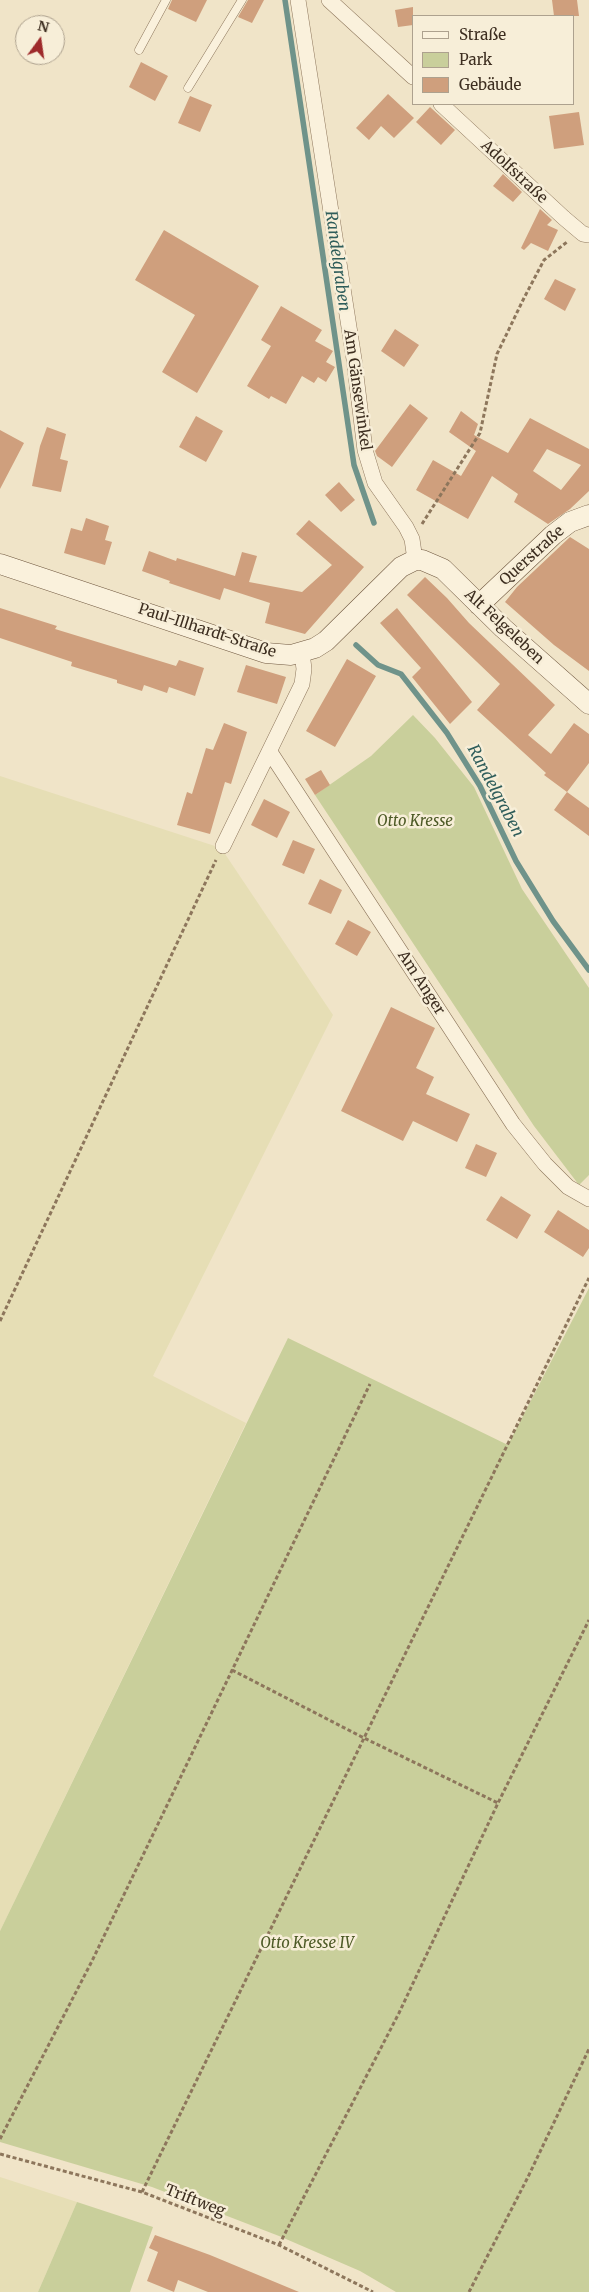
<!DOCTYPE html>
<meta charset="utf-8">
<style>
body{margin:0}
#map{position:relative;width:589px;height:2292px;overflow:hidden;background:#f0e4c8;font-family:Merriweather,serif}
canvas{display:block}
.legend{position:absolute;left:412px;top:15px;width:162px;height:90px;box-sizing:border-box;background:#f7eed8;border:1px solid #ada18e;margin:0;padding:6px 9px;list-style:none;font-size:15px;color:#3d2e20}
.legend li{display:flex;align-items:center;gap:10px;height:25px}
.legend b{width:25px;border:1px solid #ada18e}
.north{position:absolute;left:15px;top:15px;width:50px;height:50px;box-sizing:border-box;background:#f7eed8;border:1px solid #ada18e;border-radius:50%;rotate:14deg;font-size:14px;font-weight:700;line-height:20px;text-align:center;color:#3d2e20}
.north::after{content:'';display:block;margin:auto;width:18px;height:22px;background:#9e2a2b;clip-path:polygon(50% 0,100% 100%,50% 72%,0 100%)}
</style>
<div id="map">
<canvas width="589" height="2292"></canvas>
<ul class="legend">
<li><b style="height:6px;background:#faf1dc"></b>Straße</li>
<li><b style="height:14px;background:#c9cf9b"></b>Park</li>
<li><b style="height:14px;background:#cf9f7d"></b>Gebäude</li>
</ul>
<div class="north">N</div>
</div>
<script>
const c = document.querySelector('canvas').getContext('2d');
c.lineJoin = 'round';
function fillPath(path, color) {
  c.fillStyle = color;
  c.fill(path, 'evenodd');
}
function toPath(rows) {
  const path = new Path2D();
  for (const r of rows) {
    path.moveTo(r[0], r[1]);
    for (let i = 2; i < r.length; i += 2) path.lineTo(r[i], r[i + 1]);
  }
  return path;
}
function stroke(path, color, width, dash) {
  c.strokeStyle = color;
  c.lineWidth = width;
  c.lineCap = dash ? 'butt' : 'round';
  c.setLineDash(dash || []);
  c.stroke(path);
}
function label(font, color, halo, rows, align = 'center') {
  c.font = font + ' Merriweather,serif';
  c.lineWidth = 5;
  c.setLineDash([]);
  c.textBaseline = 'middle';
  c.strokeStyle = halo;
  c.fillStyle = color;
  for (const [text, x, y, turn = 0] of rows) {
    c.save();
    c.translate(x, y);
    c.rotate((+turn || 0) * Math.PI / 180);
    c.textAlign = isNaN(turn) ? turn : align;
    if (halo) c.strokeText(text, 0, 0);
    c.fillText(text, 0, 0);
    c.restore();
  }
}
fillPath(toPath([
 [0,776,221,848,333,1015,153,1376,246,1423,0,1931],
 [0,2177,77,2202,38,2292,0,2292]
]), '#e6deb5');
fillPath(toPath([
 [413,715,435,738,474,787,522,889,589,988,589,1175,579,1185,534,1126,315,795,371,756],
 [589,1288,589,2292,396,2292,360,2271,279,2236,152,2187,0,2142,0,1931,288,1338,508,1445],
 [77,2202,153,2227,130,2292,38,2292]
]), '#c9cf9b');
stroke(toPath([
 [285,0,354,465,374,523],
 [356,645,378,665,401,674,447,733,480,786,516,861,553,921,589,970]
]), '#6f938a', 5.5);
fillPath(toPath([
 [172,0,207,0,196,22,168,9],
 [248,0,264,0,252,23,238,17],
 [552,0,577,0,579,16,554,16],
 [413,7,413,25,398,27,395,10],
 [141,62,168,76,155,101,129,87],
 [388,94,414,118,394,138,381,126,369,140,356,128],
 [190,96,212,105,200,132,178,123],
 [430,107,455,130,441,145,416,122],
 [579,112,584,145,554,149,549,116],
 [503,174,522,192,513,202,493,186],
 [540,209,552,220,547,225,558,230,548,251,531,243,524,250,521,248],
 [164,230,259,286,197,393,162,372,195,315,135,280],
 [555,279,576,289,565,311,544,299],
 [281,306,322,330,315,341,333,351,326,362,335,367,326,382,318,377,314,383,302,376,286,404,271,396,269,399,247,386,271,346,261,340],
 [395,329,419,345,404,367,381,351],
 [410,404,428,418,392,467,377,456,375,451],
 [461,411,478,424,474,435,508,453,530,418,589,449,589,491,570,509,548,524,514,502,518,494,492,476,468,519,416,490,433,460,461,476,476,451,449,432],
 [547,449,581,465,561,490,533,471],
 [196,416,223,431,206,462,179,447],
 [47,427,66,434,60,459,68,461,61,492,32,486,40,446],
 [0,430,24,443,0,489],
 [339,482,355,500,341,512,325,495],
 [86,518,109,526,105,540,112,542,105,565,64,553,71,528,82,531],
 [309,520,364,567,305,634,265,623,270,603,224,588,220,600,169,583,170,581,142,571,149,551,176,561,177,558,235,576,242,552,257,556,249,582,302,592,332,565,296,534],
 [570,537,589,549,589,671,554,645,505,602,517,587],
 [425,577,447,598,469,623,555,705,528,735,551,754,574,723,589,734,589,763,567,792,544,775,546,773,477,710,500,684,407,595],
 [0,608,57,626,55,629,176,666,179,660,204,668,195,696,169,687,167,693,144,685,142,691,117,683,117,680,71,666,72,662,0,638],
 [397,608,472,702,450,724,412,677,421,668,380,623],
 [347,659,376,676,335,747,306,731],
 [246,665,286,677,277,704,237,692],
 [224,723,247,732,231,784,225,782,210,834,177,825,187,792,192,794,206,748,213,750],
 [321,770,330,785,315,795,305,779],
 [567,792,589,808,589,836,554,810],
 [264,799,290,812,277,838,251,825],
 [293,840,315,849,304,874,282,865],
 [320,879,342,890,331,914,308,904],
 [348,920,371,932,357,956,335,944],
 [391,1007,435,1028,416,1068,434,1077,426,1094,470,1114,457,1142,413,1121,403,1141,341,1111],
 [476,1144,497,1153,486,1177,465,1168],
 [501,1196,531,1215,517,1239,486,1220],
 [558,1210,589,1230,589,1248,583,1257,544,1232],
 [155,2235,210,2255,299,2292,208,2292,178,2280,174,2292,147,2281,158,2252,149,2248]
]), '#cf9f7d');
const lane = toPath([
 [139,50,166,0],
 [188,88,242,0]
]);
const street = toPath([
 [298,0,354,359,365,450,375,483,406,527,412,539,415,560],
 [329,0,413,77],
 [441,104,564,218,583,234,589,235],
 [270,752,513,1124,545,1164,568,1187,589,1199],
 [223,846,302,684,304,669,302,653]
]);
const secondary = toPath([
 [0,564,266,653,291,655,315,648,326,641,401,567,415,560,422,560,443,569,503,628,589,704],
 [479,605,553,535,570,522,589,515]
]);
stroke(lane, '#8d765c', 9);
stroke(street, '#8d765c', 16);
stroke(secondary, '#6f573f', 21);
stroke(toPath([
 [422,524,480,433,497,354,524,298,544,260,567,242],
 [0,1321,216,860],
 [232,1670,364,1738,498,1803],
 [0,2139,92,1961,370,1384],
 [0,2154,142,2192,279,2245,373,2292],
 [142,2192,589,1278],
 [279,2245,399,2013,498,1803,589,1620],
 [469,2292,528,2177,589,2049]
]), '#8d765c', 3, [4, 2.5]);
stroke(lane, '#faf1dc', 8);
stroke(street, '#faf1dc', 15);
stroke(secondary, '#faf1dc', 20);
label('15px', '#3d2e20', '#f7eed8', [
 ["Adolfstraße",514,172,43],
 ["Am Gänsewinkel",357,390,82],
 ["Querstraße",532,556,-42],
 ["Alt Felgeleben",504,627,43],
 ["Paul-Illhardt-Straße",207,631,18],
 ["Am Anger",421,983,57],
 ["Triftweg",195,2201,21]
]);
label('italic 15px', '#4d5a26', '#f7eed8', [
 ["Otto Kresse",415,822],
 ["Otto Kresse IV",307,1944]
]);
label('italic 16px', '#2f5d5a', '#f7eed8', [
 ["Randelgraben",337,261,82],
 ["Randelgraben",495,791,62]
]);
</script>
